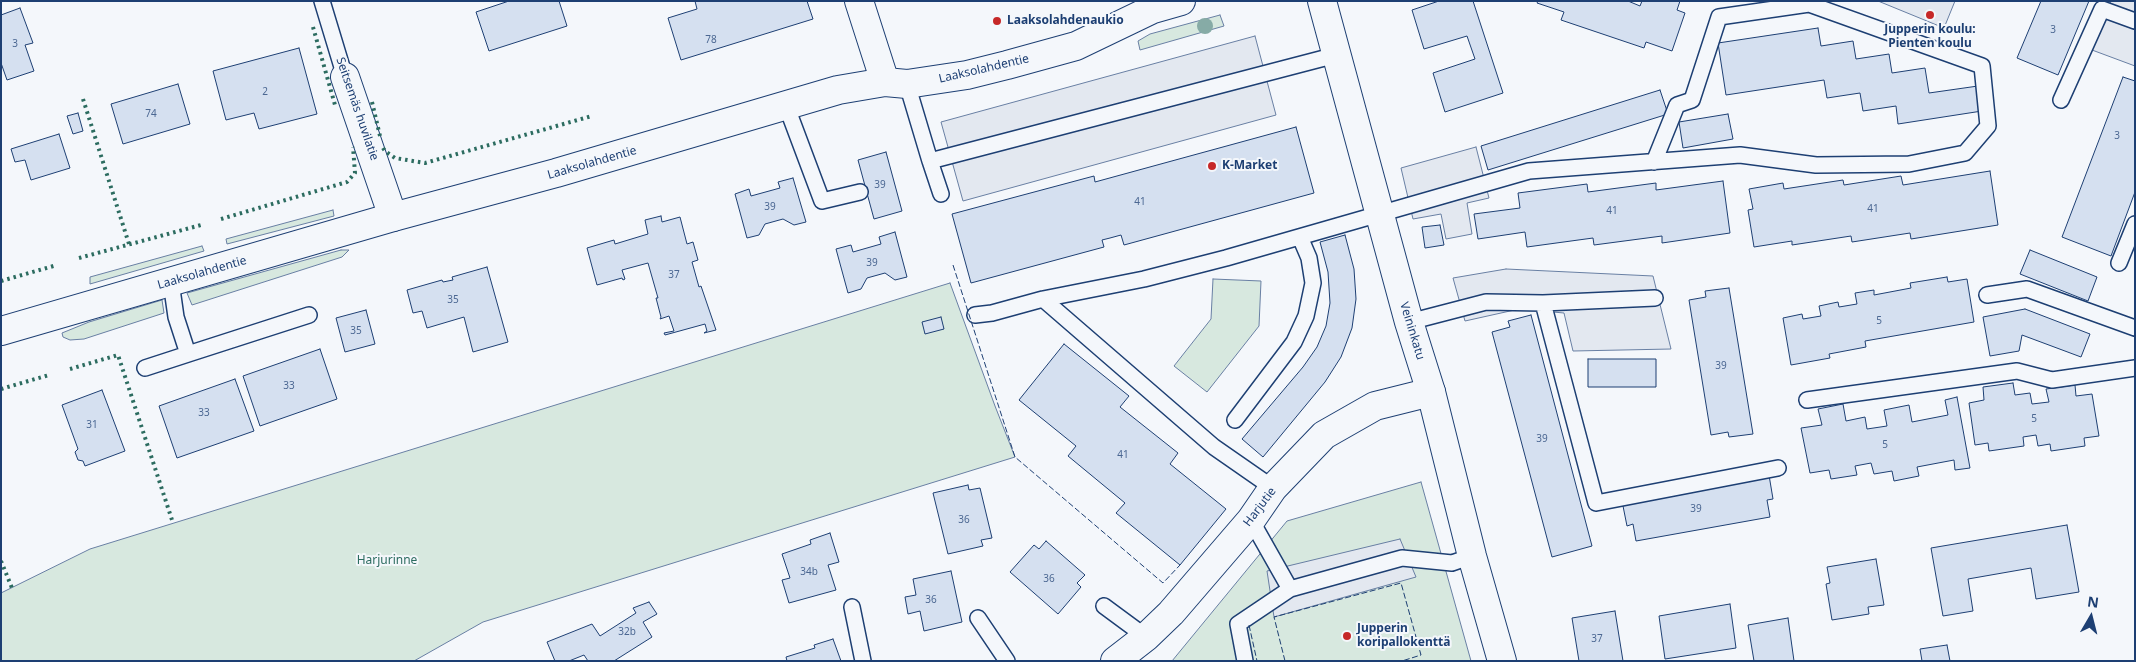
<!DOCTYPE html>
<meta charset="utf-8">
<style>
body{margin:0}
#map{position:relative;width:2136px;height:662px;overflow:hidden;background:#f4f7fb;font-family:"Noto Sans",sans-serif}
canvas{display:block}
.frame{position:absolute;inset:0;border:2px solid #1d3f73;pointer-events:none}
.north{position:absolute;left:2066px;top:592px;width:50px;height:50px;-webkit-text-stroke:4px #f4f7fb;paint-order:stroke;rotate:8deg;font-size:14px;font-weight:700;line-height:20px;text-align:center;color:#1d3f73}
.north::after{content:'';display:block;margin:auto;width:18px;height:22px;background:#1d3f73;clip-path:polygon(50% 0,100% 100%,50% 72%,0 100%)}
</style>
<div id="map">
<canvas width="2136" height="662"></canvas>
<div class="frame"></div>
<div class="north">N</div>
</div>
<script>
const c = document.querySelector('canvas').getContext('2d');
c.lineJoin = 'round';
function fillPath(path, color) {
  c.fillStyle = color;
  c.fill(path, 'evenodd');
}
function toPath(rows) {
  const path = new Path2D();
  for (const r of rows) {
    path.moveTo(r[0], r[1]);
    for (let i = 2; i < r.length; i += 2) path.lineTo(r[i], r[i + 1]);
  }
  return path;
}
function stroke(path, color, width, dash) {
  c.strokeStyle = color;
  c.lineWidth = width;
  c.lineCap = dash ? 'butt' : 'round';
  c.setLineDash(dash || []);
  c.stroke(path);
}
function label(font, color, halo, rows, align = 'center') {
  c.font = font + ' "Noto Sans",sans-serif';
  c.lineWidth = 4;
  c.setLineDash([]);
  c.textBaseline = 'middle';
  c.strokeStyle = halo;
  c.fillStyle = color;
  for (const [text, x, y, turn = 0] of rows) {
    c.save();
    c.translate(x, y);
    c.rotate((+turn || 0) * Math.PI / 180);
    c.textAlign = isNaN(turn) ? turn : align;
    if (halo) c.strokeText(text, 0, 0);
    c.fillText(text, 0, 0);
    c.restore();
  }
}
const green = toPath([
 [1220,15,1224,26,1140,50,1138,41,1150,34,1220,15],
 [333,210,334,216,227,244,226,239,333,210],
 [202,246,204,251,90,284,90,277,202,246],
 [341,250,349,250,342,257,192,305,187,293,341,250],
 [1213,279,1261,281,1259,326,1207,392,1174,366,1211,319,1213,279],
 [950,283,995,406,1015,457,483,622,414,661,1,661,1,593,90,549,950,283],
 [162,300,164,313,84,339,70,340,63,337,62,333,89,322,162,300],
 [1421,482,1471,661,1172,661,1287,521,1421,482]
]);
fillPath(green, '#d7e8df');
stroke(green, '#687fa3', 1);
const parking = toPath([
 [1878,1,1955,1,1944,28,1878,1],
 [2111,1,2135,1,2135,66,2092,50,2111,1],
 [1255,36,1276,115,963,201,941,122,1255,36],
 [1476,147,1489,198,1467,203,1472,234,1446,239,1441,214,1413,219,1401,168,1476,147],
 [1506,269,1653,276,1671,349,1573,351,1564,313,1519,309,1465,321,1453,278,1506,269],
 [1400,539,1416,577,1274,617,1267,571,1400,539]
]);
fillPath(parking, '#e3e8f0');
stroke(parking, '#687fa3', 1);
const building = toPath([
 [509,1,559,1,567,26,489,51,476,12,509,1],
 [695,1,807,1,813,19,681,60,668,18,697,9,695,1],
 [1439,1,1473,1,1503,93,1445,112,1433,73,1475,59,1467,36,1424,49,1412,10,1439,1],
 [1538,1,1628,1,1640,6,1642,1,1680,1,1677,10,1685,13,1672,51,1646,42,1644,48,1561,20,1564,12,1537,3,1538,1],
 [2041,1,2089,1,2058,75,2017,58,2041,1],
 [20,8,33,43,25,45,34,71,7,80,1,63,1,15,20,8],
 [1818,28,1821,46,1853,41,1856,59,1889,54,1892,73,1925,68,1929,93,1978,86,1982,111,1898,124,1896,106,1863,111,1860,93,1827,98,1824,80,1726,95,1718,43,1818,28],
 [299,48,317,114,259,129,254,113,226,120,213,71,299,48],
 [2123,77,2135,81,2135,192,2111,256,2062,237,2123,77],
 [178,84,190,124,123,144,111,104,178,84],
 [1660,90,1668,114,1488,170,1481,146,1660,90],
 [78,113,83,131,73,134,67,116,78,113],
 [1728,114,1733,139,1683,148,1679,122,1728,114],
 [1296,127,1314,193,1124,245,1121,235,1110,238,1102,240,1104,247,971,283,952,214,1094,176,1095,182,1296,127],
 [59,134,70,168,31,180,25,160,15,162,11,149,59,134],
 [886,152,902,211,874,219,858,160,886,152],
 [1990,171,1998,225,1911,239,1910,233,1852,242,1851,236,1792,245,1792,241,1754,247,1748,210,1753,209,1749,189,1783,183,1784,189,1843,180,1844,185,1901,176,1903,185,1990,171],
 [793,178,806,222,794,225,783,219,765,224,759,235,747,238,735,194,749,189,751,196,780,188,778,182,793,178],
 [1723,181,1730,233,1662,243,1662,236,1594,245,1593,238,1527,247,1525,232,1478,239,1474,214,1520,208,1518,193,1587,184,1588,192,1656,183,1656,190,1723,181],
 [661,216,662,222,680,217,687,244,693,242,698,260,692,262,699,287,701,286,716,330,704,333,707,331,705,324,665,335,664,333,674,331,669,316,660,319,661,317,656,298,658,298,648,263,622,270,625,279,623,280,622,278,597,285,587,248,614,240,615,244,648,234,645,220,661,216],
 [1440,225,1444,245,1425,248,1422,227,1440,225],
 [895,232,907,277,895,280,885,273,867,278,861,289,848,293,836,249,851,245,853,252,881,244,879,237,895,232],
 [1345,235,1354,269,1356,299,1352,328,1341,357,1325,382,1263,457,1242,439,1303,367,1317,347,1326,326,1330,303,1328,272,1320,242,1345,235],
 [2030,250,2097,277,2088,301,2020,274,2030,250],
 [487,267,508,342,473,352,464,317,427,328,422,311,413,313,407,290,442,280,443,282,453,280,452,277,487,267],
 [1947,277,1948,282,1967,279,1974,322,1865,341,1866,347,1829,354,1830,358,1791,365,1783,318,1802,314,1803,319,1821,316,1819,306,1838,302,1839,307,1857,304,1855,293,1874,290,1874,295,1911,288,1910,283,1947,277],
 [1729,288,1753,434,1729,437,1728,432,1711,435,1689,300,1706,297,1705,291,1729,288],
 [2025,309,2090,334,2081,357,2022,335,2019,351,1990,356,1983,317,2025,309],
 [366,310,375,344,345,352,336,318,366,310],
 [1531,315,1592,546,1552,557,1492,332,1510,327,1508,321,1531,315],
 [941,317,944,329,925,334,922,322,941,317],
 [1064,344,1129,396,1120,407,1178,453,1170,464,1226,509,1180,565,1116,513,1125,503,1068,456,1076,446,1019,400,1064,344],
 [320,349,337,399,260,426,243,376,320,349],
 [1588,359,1656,359,1656,387,1588,387,1588,359],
 [235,379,254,431,177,458,159,406,235,379],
 [2013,383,2015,395,2030,393,2032,404,2049,402,2046,389,2075,385,2076,396,2092,394,2099,436,2084,438,2085,446,2051,451,2050,444,2038,446,2036,435,2023,437,2024,446,1989,451,1988,443,1975,445,1969,403,1984,400,1983,387,2013,383],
 [102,390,125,451,85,466,83,461,78,460,75,452,78,449,62,405,102,390],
 [1957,397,1970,468,1955,470,1954,460,1917,467,1919,476,1894,481,1892,471,1874,474,1871,463,1855,466,1857,475,1831,479,1829,470,1810,473,1801,428,1822,425,1818,409,1843,404,1846,421,1865,417,1867,429,1887,426,1884,410,1909,405,1912,422,1948,415,1945,400,1957,397],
 [1769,475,1773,499,1767,500,1770,517,1636,541,1633,524,1627,526,1622,501,1769,475],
 [968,485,969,490,980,488,992,538,981,540,983,546,948,554,933,493,968,485],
 [2067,525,2079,592,2036,599,2031,568,1968,579,1973,611,1943,616,1931,548,2067,525],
 [830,533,839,562,828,565,836,590,789,603,782,580,790,578,782,554,811,544,810,540,830,533],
 [1046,541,1085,575,1077,583,1081,587,1058,614,1010,572,1034,545,1039,549,1046,541],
 [1876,559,1884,605,1868,607,1869,614,1832,620,1826,584,1830,583,1827,567,1876,559],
 [951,571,962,622,924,631,920,611,908,614,905,597,916,595,913,579,951,571],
 [649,602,657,614,643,622,652,637,614,661,588,661,584,655,569,661,555,661,547,642,592,624,600,636,636,613,633,608,649,602],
 [1730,604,1736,648,1665,659,1659,616,1730,604],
 [1615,611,1623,661,1579,661,1572,618,1615,611],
 [1788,618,1794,661,1754,661,1748,625,1788,618],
 [833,639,841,661,787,661,786,657,815,648,814,645,833,639],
 [1947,645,1950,661,1922,661,1920,649,1947,645]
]);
fillPath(building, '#d5e0f0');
stroke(building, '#1d3f73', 1);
const lane = toPath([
 [322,1,345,77],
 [907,84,930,161,1336,55],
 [2061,100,2102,9,2135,21],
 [786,105,822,201,860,192],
 [930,161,941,194],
 [2119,263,2135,224],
 [171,282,176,317,188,354,309,315],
 [1987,295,2027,289,2135,328],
 [1043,299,1214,447,1273,488],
 [1543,303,1596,503,1778,468],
 [975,315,992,313,1043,299,1144,279,1226,258,1529,171,1740,155,1816,165,1909,164,1965,153,1988,126,1982,66,1809,4,1719,17,1692,100,1677,105,1654,162],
 [1409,322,1486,302,1543,303,1655,298],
 [145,368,188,354],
 [1807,400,2017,371,2052,380,2135,368],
 [1235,420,1294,342,1306,316,1313,283,1309,258,1300,237],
 [1251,520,1290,589,1402,558,1452,563,1472,556],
 [1104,606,1146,637],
 [852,607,863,661],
 [978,618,1007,661],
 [1245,661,1238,624,1290,589]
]);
const street = toPath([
 [859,1,885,82],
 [345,77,393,217],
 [1115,661,1146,637,1171,613,1251,520,1273,488,1324,435,1375,406,1431,392]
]);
const secondary = toPath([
 [1322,1,1409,322,1431,392,1472,556,1502,661],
 [1,331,393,217,556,173,838,90,885,82,907,84,967,75,1007,65,1076,46,1153,9,1181,1]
]);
stroke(lane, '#1d3f73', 18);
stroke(street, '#1d3f73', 30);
stroke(secondary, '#1d3f73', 30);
stroke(lane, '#f4f7fb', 15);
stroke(street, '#f4f7fb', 28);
stroke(secondary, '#f4f7fb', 28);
stroke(toPath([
 [313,27,335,105],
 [83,99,129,244],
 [372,102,380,136],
 [383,148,385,151,395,158,425,163,592,116],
 [221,219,347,182,355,173,353,147],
 [79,258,201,225],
 [1,281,57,265],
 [70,369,118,355,173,523],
 [1,389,49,375],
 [1,561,12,588]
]), '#2c6c60', 4, [2.5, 4]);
stroke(toPath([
 [953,265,1015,457,1163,583,1180,565],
 [1249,625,1257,661],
 [1285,661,1274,617,1401,583,1421,655,1402,661]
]), '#1d3f73', 1, [6, 2.5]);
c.fillStyle = '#86aba6';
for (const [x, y] of [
 [1205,26]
]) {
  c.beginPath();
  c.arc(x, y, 8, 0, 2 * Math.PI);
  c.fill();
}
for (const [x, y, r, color] of [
 [1930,15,5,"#c62828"],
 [997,21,5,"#c62828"],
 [1212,166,5,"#c62828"],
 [1347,636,5,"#c62828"]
]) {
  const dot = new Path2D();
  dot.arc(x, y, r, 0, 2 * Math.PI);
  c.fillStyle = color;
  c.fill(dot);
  stroke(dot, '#f4f7fb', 2);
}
label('10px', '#4b6792', null, [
 ["3",2053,30],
 ["78",711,40],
 ["3",15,44],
 ["2",265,92],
 ["74",151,114],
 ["3",2117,136],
 ["39",880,185],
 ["41",1140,202],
 ["39",770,207],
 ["41",1873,209],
 ["41",1612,211],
 ["39",872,263],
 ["37",674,275],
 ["35",453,300],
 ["5",1879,321],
 ["35",356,331],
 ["39",1721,366],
 ["33",289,386],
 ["33",204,413],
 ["5",2034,419],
 ["31",92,425],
 ["39",1542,439],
 ["5",1885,445],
 ["41",1123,455],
 ["39",1696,509],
 ["36",964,520],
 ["34b",809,572],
 ["36",1049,579],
 ["36",931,600],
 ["32b",627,632],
 ["37",1597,639]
]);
label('bold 12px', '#1d3f73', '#f4f7fb', [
 ["Laaksolahdenaukio",1007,21],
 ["Jupperin koulu:",1930,30,"center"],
 ["Pienten koulu",1930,44,"center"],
 ["K-Market",1222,166],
 ["Jupperin",1357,629],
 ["koripallokenttä",1357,643]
], 'left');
label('12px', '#1d3f73', '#f4f7fb', [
 ["Laaksolahdentie",984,69,-13],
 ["Seitsemäs huvilatie",357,109,71],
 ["Laaksolahdentie",592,163,-16],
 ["Laaksolahdentie",202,273,-16],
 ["Veininkatu",1412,331,73],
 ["Harjutie",1260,507,-53]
]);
label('12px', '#2c6c60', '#f4f7fb', [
 ["Harjurinne",387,561]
]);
</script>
